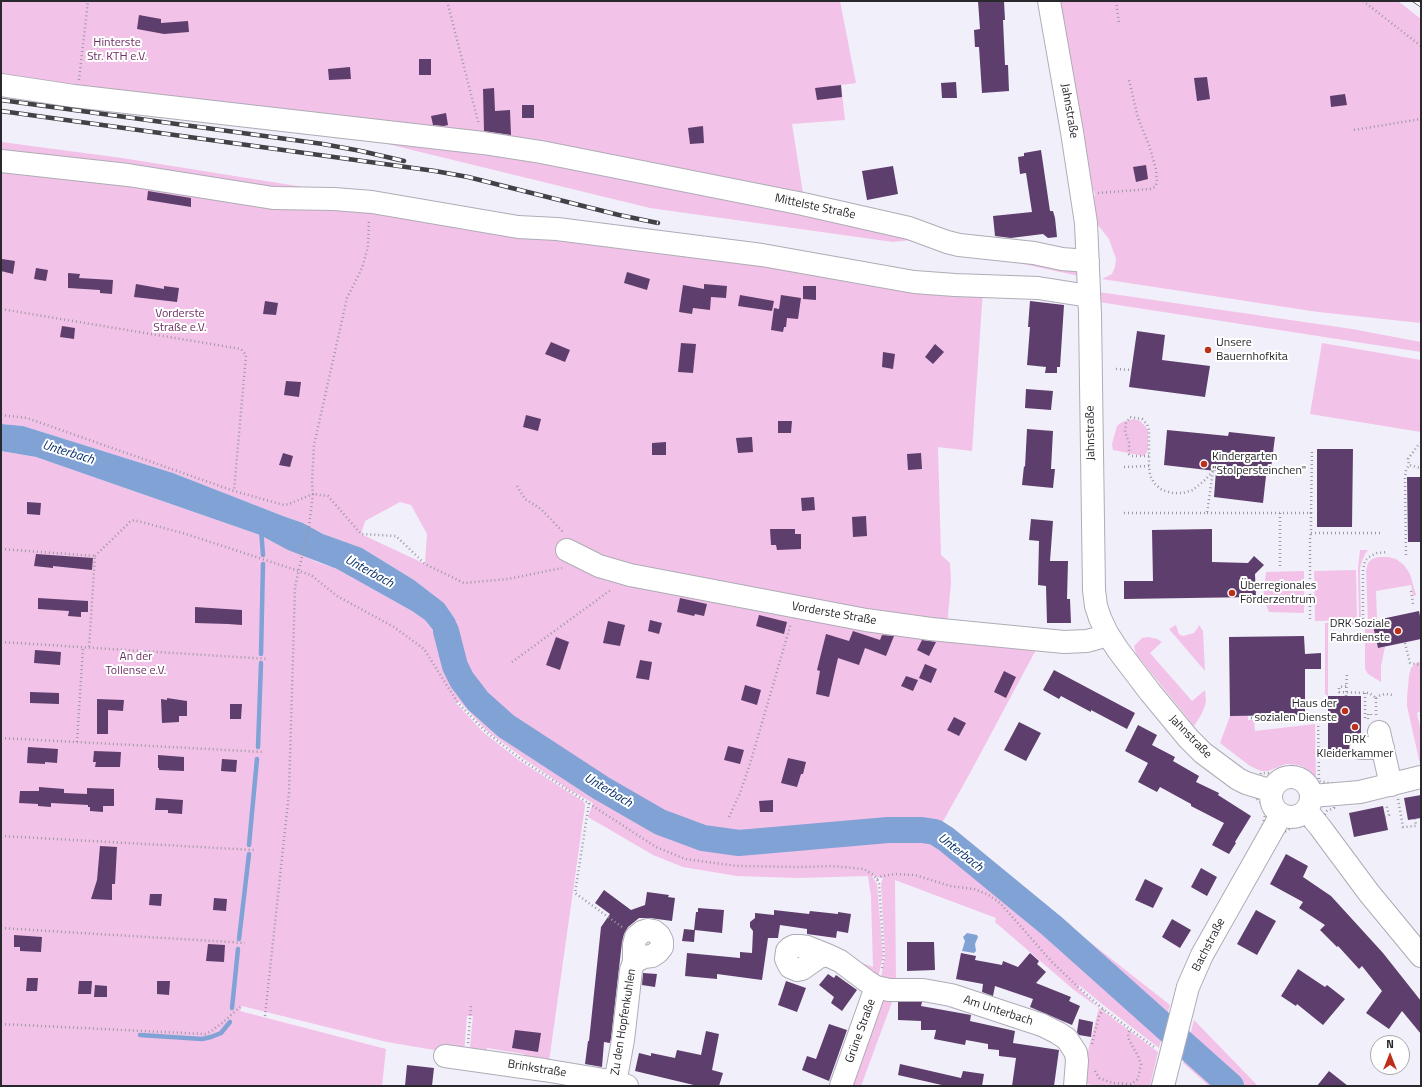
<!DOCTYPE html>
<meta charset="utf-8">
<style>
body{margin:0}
#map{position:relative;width:1422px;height:1087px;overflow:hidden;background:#f1eff9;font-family:"Titillium Web",sans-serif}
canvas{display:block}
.frame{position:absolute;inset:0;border:2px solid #29282c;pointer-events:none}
.north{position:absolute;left:1370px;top:1035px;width:40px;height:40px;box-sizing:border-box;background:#fff;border:1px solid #a9a9ab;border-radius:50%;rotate:0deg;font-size:11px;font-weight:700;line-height:16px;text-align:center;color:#29282c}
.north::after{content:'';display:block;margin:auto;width:14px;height:18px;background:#bc301b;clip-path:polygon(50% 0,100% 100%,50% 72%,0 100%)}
</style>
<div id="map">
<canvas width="1422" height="1087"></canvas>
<div class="frame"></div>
<div class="north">N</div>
</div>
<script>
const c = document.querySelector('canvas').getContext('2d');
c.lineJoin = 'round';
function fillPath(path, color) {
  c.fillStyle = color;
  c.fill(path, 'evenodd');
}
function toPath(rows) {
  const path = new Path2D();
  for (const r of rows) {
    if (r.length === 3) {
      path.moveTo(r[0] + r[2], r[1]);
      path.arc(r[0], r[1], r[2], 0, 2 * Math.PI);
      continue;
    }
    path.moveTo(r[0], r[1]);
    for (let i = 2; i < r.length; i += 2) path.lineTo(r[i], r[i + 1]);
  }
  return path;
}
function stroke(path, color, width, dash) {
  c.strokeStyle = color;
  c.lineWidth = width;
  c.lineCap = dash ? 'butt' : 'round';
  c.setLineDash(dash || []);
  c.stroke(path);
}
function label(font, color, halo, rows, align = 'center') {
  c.font = font + ' "Titillium Web",sans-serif';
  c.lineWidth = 4;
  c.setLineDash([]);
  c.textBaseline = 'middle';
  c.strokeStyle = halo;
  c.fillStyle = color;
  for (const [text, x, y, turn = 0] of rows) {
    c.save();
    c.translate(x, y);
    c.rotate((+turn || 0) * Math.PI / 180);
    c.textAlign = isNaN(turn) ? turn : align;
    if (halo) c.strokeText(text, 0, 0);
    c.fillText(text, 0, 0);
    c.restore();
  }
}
fillPath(toPath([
 [1,1,840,1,856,83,841,85,845,120,792,124,804,199,1077,267,1079,276,911,240,893,242,650,208,367,139,1,87],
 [1054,1,1398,1,1421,19,1421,323,1318,312,1102,279,1112,274,1115,267,1116,259,1109,239,1093,219,1093,197,1095,196,1094,191,1089,191],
 [1,142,122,158,347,194,983,290,972,451,938,447,941,555,950,563,951,583,947,625,1038,646,970,773,941,825,1170,1005,1159,1048,1102,1004,1079,985,1077,987,1099,1008,1158,1052,1150,1086,1098,1086,1082,1083,1089,1047,1099,1008,1074,990,995,922,996,918,895,880,896,984,880,982,885,957,881,884,883,878,872,876,877,884,883,957,877,981,847,957,873,967,871,897,868,876,798,878,737,876,683,867,653,855,588,817,593,803,568,789,523,758,486,730,459,701,456,703,483,732,520,761,584,802,585,806,549,1061,524,1058,524,1054,487,1048,486,1052,472,1053,470,1047,473,1016,467,1016,464,1053,446,1052,387,1042,242,1006,240,1011,386,1049,382,1086,1,1086,1,451,36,457,260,535,317,562,337,569,412,611,425,620,433,630,455,666,460,654,461,638,455,619,444,603,414,580,362,548,323,534,303,523,283,516,173,473,23,426,1,424],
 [400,502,411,505,427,534,425,564,361,534,365,521],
 [1099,292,1352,329,1421,342,1421,352,1099,302],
 [1322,343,1421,360,1421,432,1310,414],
 [1134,419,1140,421,1144,425,1148,430,1148,450,1144,456,1113,450,1112,444,1117,426,1122,422],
 [1360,550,1368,550,1365,554,1362,561,1360,568,1361,622,1368,622,1366,571,1368,563,1372,559,1378,557,1388,557,1396,559,1404,565,1410,574,1416,595,1413,596,1411,585,1376,591,1377,620,1372,621,1378,648,1385,647,1381,666,1381,682,1368,674,1365,669,1365,625,1328,625,1328,696,1325,694,1325,623,1359,622,1358,568],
 [1356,570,1357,620,1315,621,1314,571],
 [1304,571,1304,613,1269,612,1263,597,1266,572],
 [1176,625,1179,634,1183,636,1194,633,1197,629,1199,625,1203,631,1205,671,1169,629],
 [1148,637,1157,639,1162,642,1150,653,1192,701,1205,690,1206,700,1205,706,1201,715,1194,726,1136,654,1134,646,1142,638],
 [1421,661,1421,711,1417,713,1421,732,1420,764,1407,706,1407,698,1409,676,1411,668,1416,663],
 [1230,716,1248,716,1248,720,1254,720,1255,731,1315,724,1316,777,1304,767,1298,765,1286,764,1268,771,1261,771,1250,766,1220,743],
 [895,994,861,1086,847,1086,877,1002],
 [1194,1020,1258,1086,1209,1086,1183,1063]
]), '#f3c2e8');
fillPath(toPath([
 [1,424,23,426,173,473,283,516,303,523,323,534,362,548,414,580,444,603,455,619,461,638,460,654,455,666,446,658,433,630,425,620,412,611,337,569,288,550,260,535,36,457,1,451],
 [967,933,977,935,978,937,975,944,976,951,974,953,962,951,965,941,963,937]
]), '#81a2d4');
stroke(toPath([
 [261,529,263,555],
 [261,654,263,564],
 [258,747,261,663],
 [249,845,257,759],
 [239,939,249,854],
 [232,1008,238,949],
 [140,1035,202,1039,211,1037,221,1033,230,1022]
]), '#81a2d4', 4.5);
stroke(toPath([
 [446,631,455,666,462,680,478,701,506,726,601,788,660,822,703,838,739,843,888,830,922,830,935,832,946,839,1052,926,1231,1086]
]), '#81a2d4', 26);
fillPath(toPath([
 [978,1,1004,1,1005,20,1003,20,1005,65,1008,65,1009,91,982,93,979,47,975,47,974,30,980,29],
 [139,15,161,19,161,23,188,21,189,32,164,34,137,29],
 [419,59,431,59,431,75,419,75],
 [350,67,351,79,329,80,328,69],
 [1207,77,1210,99,1197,101,1194,78],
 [956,82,957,98,942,98,941,83],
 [841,85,842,97,817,100,815,88],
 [494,88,495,111,510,110,511,135,484,131,483,89],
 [1345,94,1347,105,1331,107,1330,96],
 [522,105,534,105,534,118,522,118],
 [446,113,448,125,444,126,433,125,431,116],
 [703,126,704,143,690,144,688,128],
 [1041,150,1050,211,1053,211,1055,218,1057,237,1048,238,1043,234,1011,238,995,236,993,216,1032,212,1026,173,1020,174,1018,157,1024,156,1024,153],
 [1146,165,1148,179,1136,182,1133,167],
 [893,166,898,194,867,200,862,171],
 [148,191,191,198,191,207,147,200],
 [2,259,15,261,13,274,1,271],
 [36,268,48,270,46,281,34,279],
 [627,272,650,279,647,290,624,283],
 [68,273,80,274,79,278,113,280,112,294,100,293,100,290,68,288],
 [136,284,164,289,164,286,179,288,177,302,134,297],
 [704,284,727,286,726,298,711,297,710,310,693,308,692,314,679,312,683,285,704,289],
 [803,286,816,286,816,300,803,299],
 [740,295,774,301,772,311,738,306],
 [781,295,801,298,798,319,787,318,786,327,784,327,783,332,771,330,774,308,779,309],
 [265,301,278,303,276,315,263,314],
 [1030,301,1064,305,1060,367,1057,367,1057,373,1045,373,1046,367,1027,365,1030,327,1028,327],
 [62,326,75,328,74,339,60,337],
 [1137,331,1165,335,1162,360,1210,366,1205,397,1129,387],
 [551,342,570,350,565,362,545,354],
 [681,343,696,344,693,373,678,372],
 [935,344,944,352,933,364,925,357],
 [883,352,895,354,893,369,882,367],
 [286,381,301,382,299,397,284,395],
 [1026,389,1053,391,1051,410,1025,408],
 [526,415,541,419,538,431,523,427],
 [778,421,792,421,791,433,778,433],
 [1027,429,1053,431,1051,469,1055,469,1053,488,1022,485,1024,466,1025,467],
 [1167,430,1228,436,1229,432,1275,437,1270,476,1266,476,1263,503,1214,497,1216,471,1164,465],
 [752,437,753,452,738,453,736,438],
 [666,442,666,455,652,455,652,443],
 [1317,449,1353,449,1352,527,1317,527],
 [283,453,293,456,290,467,279,465],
 [921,453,922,469,908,470,907,454],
 [1407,477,1421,477,1421,542,1408,542],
 [814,497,815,510,802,511,801,498],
 [27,502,41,503,40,515,27,514],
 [866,516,867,536,853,537,852,517],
 [1031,519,1053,521,1050,561,1068,561,1067,599,1070,599,1071,623,1047,623,1046,586,1038,585,1039,541,1029,540],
 [770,529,795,529,795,534,801,534,801,549,777,550,776,545,771,545],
 [1212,529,1212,562,1248,563,1254,556,1264,565,1255,574,1256,597,1124,599,1124,581,1153,581,1152,530],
 [36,554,93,558,92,570,53,566,53,568,34,566],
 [38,598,88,601,88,612,81,612,81,617,68,616,69,611,38,609],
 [680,598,707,604,704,616,695,614,694,616,677,612],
 [195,607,242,610,242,625,228,624,195,623],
 [1419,611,1421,621,1421,639,1378,648,1372,621],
 [759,615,787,622,784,634,756,626],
 [650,620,662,623,659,634,648,631],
 [608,621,625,625,620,646,603,643],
 [853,631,880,640,882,635,894,636,886,656,865,648,859,665,838,658,829,697,816,694,820,671,817,670,826,634,849,641],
 [1304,636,1305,654,1321,653,1321,669,1305,669,1305,715,1230,716,1229,637],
 [556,637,569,642,560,670,546,665],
 [922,640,936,642,929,656,917,650],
 [35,650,61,652,60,665,34,663],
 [640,660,652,662,649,680,636,678],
 [925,664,937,669,931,683,919,678],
 [1054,670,1135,713,1127,729,1091,710,1091,712,1061,696,1059,699,1043,690],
 [1004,671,1016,677,1006,698,994,692],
 [906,676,918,680,913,691,901,686],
 [745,685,761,690,757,705,741,700],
 [30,692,59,693,59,704,30,703],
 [1328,696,1361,696,1361,736,1355,737,1350,741,1349,748,1350,752,1328,752],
 [167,698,187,701,187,716,179,716,179,722,162,723,161,699,167,700],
 [97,699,124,700,123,711,108,710,108,734,97,734],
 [230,704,242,704,241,719,230,719],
 [954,717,966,723,959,736,947,730],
 [1019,722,1041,733,1026,761,1004,750],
 [1138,725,1157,735,1152,745,1175,757,1173,761,1199,776,1196,782,1219,793,1218,795,1251,816,1235,842,1236,843,1229,854,1212,845,1224,823,1191,806,1191,804,1160,787,1157,792,1138,782,1148,763,1125,751],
 [728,746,744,750,740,764,724,760],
 [28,747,58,749,57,763,45,762,45,764,27,763],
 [94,751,121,752,120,767,95,767,96,762,93,762],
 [158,755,184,757,184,771,159,770,159,768,158,768],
 [788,758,806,762,803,774,801,774,797,787,781,783],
 [222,759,237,760,236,772,221,771],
 [39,787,64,789,64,793,87,794,87,788,114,789,114,806,103,806,103,812,90,811,90,807,88,807,88,805,51,803,51,807,38,806,38,804,19,803,20,791,39,791],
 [1421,795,1421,818,1408,820,1404,798],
 [156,798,183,800,182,814,168,813,168,810,155,810],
 [773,800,773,812,760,812,759,801],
 [1383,806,1388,830,1354,837,1349,813],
 [100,846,117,847,115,884,112,884,112,900,91,899,97,880],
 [1286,854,1308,866,1303,877,1331,896,1383,953,1421,1001,1421,1034,1402,1011,1389,1029,1366,1013,1382,991,1362,966,1359,969,1338,946,1337,947,1320,930,1325,925,1299,908,1303,902,1270,884],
 [1201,868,1217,877,1207,896,1191,887],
 [1145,879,1163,888,1153,908,1135,900],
 [604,890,631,910,645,905,647,892,669,895,668,897,675,898,672,921,650,918,639,918,628,927,624,934,622,942,611,1038,610,1043,604,1042,602,1067,585,1064,588,1041,589,1041,601,927,610,914,595,903],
 [150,894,162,894,161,906,149,905],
 [214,898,227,899,226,911,213,910],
 [698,908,724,910,722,933,695,930,694,942,682,941,684,929,694,930,696,912,698,912],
 [774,910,809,914,810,911,838,914,838,912,851,914,848,933,837,931,836,938,807,934,807,929,780,925,778,938,768,938,762,980,717,974,717,979,685,976,687,953,740,958,740,952,752,953,753,931,750,927,750,922,755,918,755,913,774,915],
 [1256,910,1276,921,1257,955,1237,944],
 [1172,919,1191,930,1180,948,1162,937],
 [14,935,42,937,41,952,20,951,20,947,14,947],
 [907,942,934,942,935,970,907,971],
 [208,944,225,945,224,962,206,961],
 [961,953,976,956,975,960,1002,965,1003,961,1018,967,1030,953,1039,961,1037,964,1046,972,1036,983,1071,997,1069,1001,1080,1006,1072,1025,1030,1007,1033,999,995,986,993,996,982,992,983,984,956,979],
 [1298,969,1325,987,1327,985,1345,999,1323,1025,1297,1004,1296,1006,1281,996],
 [643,973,657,974,655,987,642,985],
 [828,974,834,978,836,975,857,990,842,1011,831,1003,834,997,819,985],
 [27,978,38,978,37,991,26,991],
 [79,981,92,981,91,994,78,994],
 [157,981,170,981,169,995,157,994],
 [786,981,806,988,797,1012,778,1005],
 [95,985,107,986,107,997,94,997],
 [898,1002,922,1002,921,1006,971,1015,970,1021,1015,1031,1013,1043,1059,1050,1054,1086,1012,1086,1016,1058,999,1056,999,1050,988,1049,988,1044,966,1040,965,1045,934,1039,936,1030,921,1030,921,1021,898,1020],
 [1079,1019,1093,1022,1091,1037,1079,1035,1077,1032],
 [829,1024,847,1030,829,1081,802,1070,807,1056,816,1059],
 [515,1030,541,1033,538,1052,512,1048],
 [706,1031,719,1034,712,1070,723,1073,719,1086,698,1086,635,1071,639,1053,651,1056,651,1053,675,1058,677,1050,701,1055],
 [900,1064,961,1078,963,1071,984,1074,982,1086,946,1086,898,1075],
 [407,1065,434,1068,432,1086,405,1086],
 [1329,1071,1348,1086,1317,1086]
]), '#5e3e6c');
const minor = toPath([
 [1049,1,1072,132,1086,223,1090,314,1094,590,1096,606,1100,618,1107,633,1118,650,1150,692,1188,738,1203,753,1238,779,1246,783,1272,791],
 [1,85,74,96,483,143,541,152,803,204,909,228,947,242,959,245,1034,253,1062,259,1088,261],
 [1,161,128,175,273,198,334,199,372,202,518,227,557,229,762,255,914,282,955,285,1038,288,1089,296],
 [567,550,599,566,630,575,866,620,931,629,1064,642,1087,641,1098,638,1107,633],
 [1379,732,1391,785],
 [1361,748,1383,748],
 [1291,797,20],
 [1312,796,1360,792,1421,777],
 [1307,811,1320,827,1369,893,1421,956],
 [827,955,819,957,802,969,797,970,790,967,786,959,787,951,790,948,794,946,800,946,807,947,827,955,840,961,868,982,876,987,841,1086],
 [876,987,889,990,923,990,951,995,1042,1025,1058,1033,1067,1039,1076,1053,1077,1061,1075,1086],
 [445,1056,544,1070,604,1080,627,1086],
 [615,1083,623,1040,631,970,634,962,634,945,636,937,642,932,648,930,654,931,659,935,662,941,662,947,658,952,652,956,644,957,634,962],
 [1163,1086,1188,987,1202,955,1281,815]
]);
stroke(minor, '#aeacb6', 24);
stroke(toPath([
 [447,1,479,125],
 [1116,1,1119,23],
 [1363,1,1421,46],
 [79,80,88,1],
 [1354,130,1421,119],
 [1098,193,1150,189,1155,187,1157,182,1156,169,1149,145,1138,118,1129,80],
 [1,309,241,349,246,355,234,491],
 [1116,369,1132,370],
 [1,415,27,418,234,491,284,505,289,504,313,494,312,483,314,445,347,298,362,268,368,247,369,220],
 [1421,443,1419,444,1408,459,1409,465,1421,468],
 [1149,456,1131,456,1129,454,1129,442,1125,432,1126,423,1130,417,1142,419,1147,424,1149,430,1149,466],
 [1124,467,1149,466,1150,475,1154,483,1162,490,1173,493,1183,493,1193,490,1205,480,1213,471],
 [517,486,525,499,541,509,564,533],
 [1124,513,1207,513,1213,471],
 [1207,513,1311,513,1312,452],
 [1280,513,1280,568],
 [1311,513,1311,533,1382,533],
 [1,549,95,556,89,648],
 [1406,555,1405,477,1406,470,1409,465],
 [95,556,130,522,134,520,186,534,311,575,337,596,394,627,424,649,458,703,485,731,522,760,656,847,685,859,737,866,801,867,832,866,864,869,872,874,877,879,879,884,884,957,882,969],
 [1411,591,1413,604],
 [1310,619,1310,536,1311,533],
 [1363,619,1363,570,1365,561,1369,557,1377,553,1388,552],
 [1,642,268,659],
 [1405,643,1410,663,1421,665],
 [512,662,612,589],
 [1346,686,1339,687,1339,692,1369,693,1376,698],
 [1365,693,1365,721],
 [1346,696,1347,672],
 [1376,698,1376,715],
 [1376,698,1378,696,1385,694,1394,695],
 [1421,715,1421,718],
 [1251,718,1318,717,1319,779],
 [1368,719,1368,714,1371,714,1371,717],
 [1,738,264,752],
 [77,742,83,647],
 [1292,766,1303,769,1319,781,1332,784,1334,808,1327,811,1325,814,1325,818,1327,822,1313,832,1309,828,1305,826,1293,827,1283,833,1278,839,1261,830,1263,824,1265,815,1265,810,1262,804,1254,796,1261,773,1274,773,1281,768,1292,766],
 [1398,799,1403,827,1416,826,1415,819],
 [589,803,575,893,622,927],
 [729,817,740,793,750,764,791,623],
 [1385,817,1389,815,1386,804],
 [1,836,254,850],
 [877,879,882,876,896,874,915,875,950,886,974,889,987,894,1000,903,1052,962,1078,987,1103,1009,1154,1047],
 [1,928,245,943],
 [265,1016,289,793,295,587,309,526,313,494,328,496,361,534,396,536,425,564,464,583,508,579,562,568],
 [1,1024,205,1034,210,1032,222,1023,240,1007],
 [468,1043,471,1006],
 [1092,1044,1099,1016,1103,1009],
 [1095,1071,1099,1078,1104,1080,1113,1083,1131,1084,1138,1079,1141,1064,1138,1056,1129,1040,1128,1034,1130,1029]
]), '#9b99a1', 2.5, [1, 3]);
stroke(minor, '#fff', 22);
const rail = toPath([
 [1415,1,1421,5],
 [1,100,323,144,361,151,404,161],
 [1,111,435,171,468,177,619,215,658,223]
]);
stroke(rail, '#434146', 4.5);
stroke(rail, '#fff', 3, [9]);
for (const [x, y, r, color] of [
 [1208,350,4,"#bc301b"],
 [1204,464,4,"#bc301b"],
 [1232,593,4,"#bc301b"],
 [1398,631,4,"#bc301b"],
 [1345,711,4,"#bc301b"],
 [1355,727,4,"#bc301b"]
]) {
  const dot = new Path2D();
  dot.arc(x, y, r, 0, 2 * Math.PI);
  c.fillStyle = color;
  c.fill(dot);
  stroke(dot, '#fff', 1.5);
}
label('12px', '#6d2e62', '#fff', [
 ["Hinterste",117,43],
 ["Str. KTH e.V.",117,57],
 ["Vorderste",180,314],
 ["Straße e.V.",180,328],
 ["An der",136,657],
 ["Tollense e.V.",136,671]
]);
label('12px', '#29282c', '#fff', [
 ["Jahnstraße",1069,111,80],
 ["Mittelste Straße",815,207,12],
 ["Jahnstraße",1091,433,-91],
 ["Vorderste Straße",834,614,10],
 ["Jahnstraße",1190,737,46],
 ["Bachstraße",1209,945,-63],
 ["Am Unterbach",998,1011,18],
 ["Zu den Hopfenkuhlen",624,1022,-81],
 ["Grüne Straße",861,1031,-70],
 ["Brinkstraße",537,1069,9]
]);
label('12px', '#29282c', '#fff', [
 ["Unsere",1216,343],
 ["Bauernhofkita",1216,357],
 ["Kindergarten",1212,457],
 ["\"Stolpersteinchen\"",1212,471],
 ["Überregionales",1240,586],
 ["Förderzentrum",1240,600],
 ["DRK Soziale",1390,624,"right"],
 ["Fahrdienste",1390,638,"right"],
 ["Haus der",1337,704,"right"],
 ["sozialen Dienste",1337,718,"right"],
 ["DRK",1355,740,"center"],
 ["Kleiderkammer",1355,754,"center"]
], 'left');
label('italic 13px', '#052f6b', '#fff', [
 ["Unterbach",68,453,17],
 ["Unterbach",369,572,29],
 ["Unterbach",608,791,31],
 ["Unterbach",960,853,38]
]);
</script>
